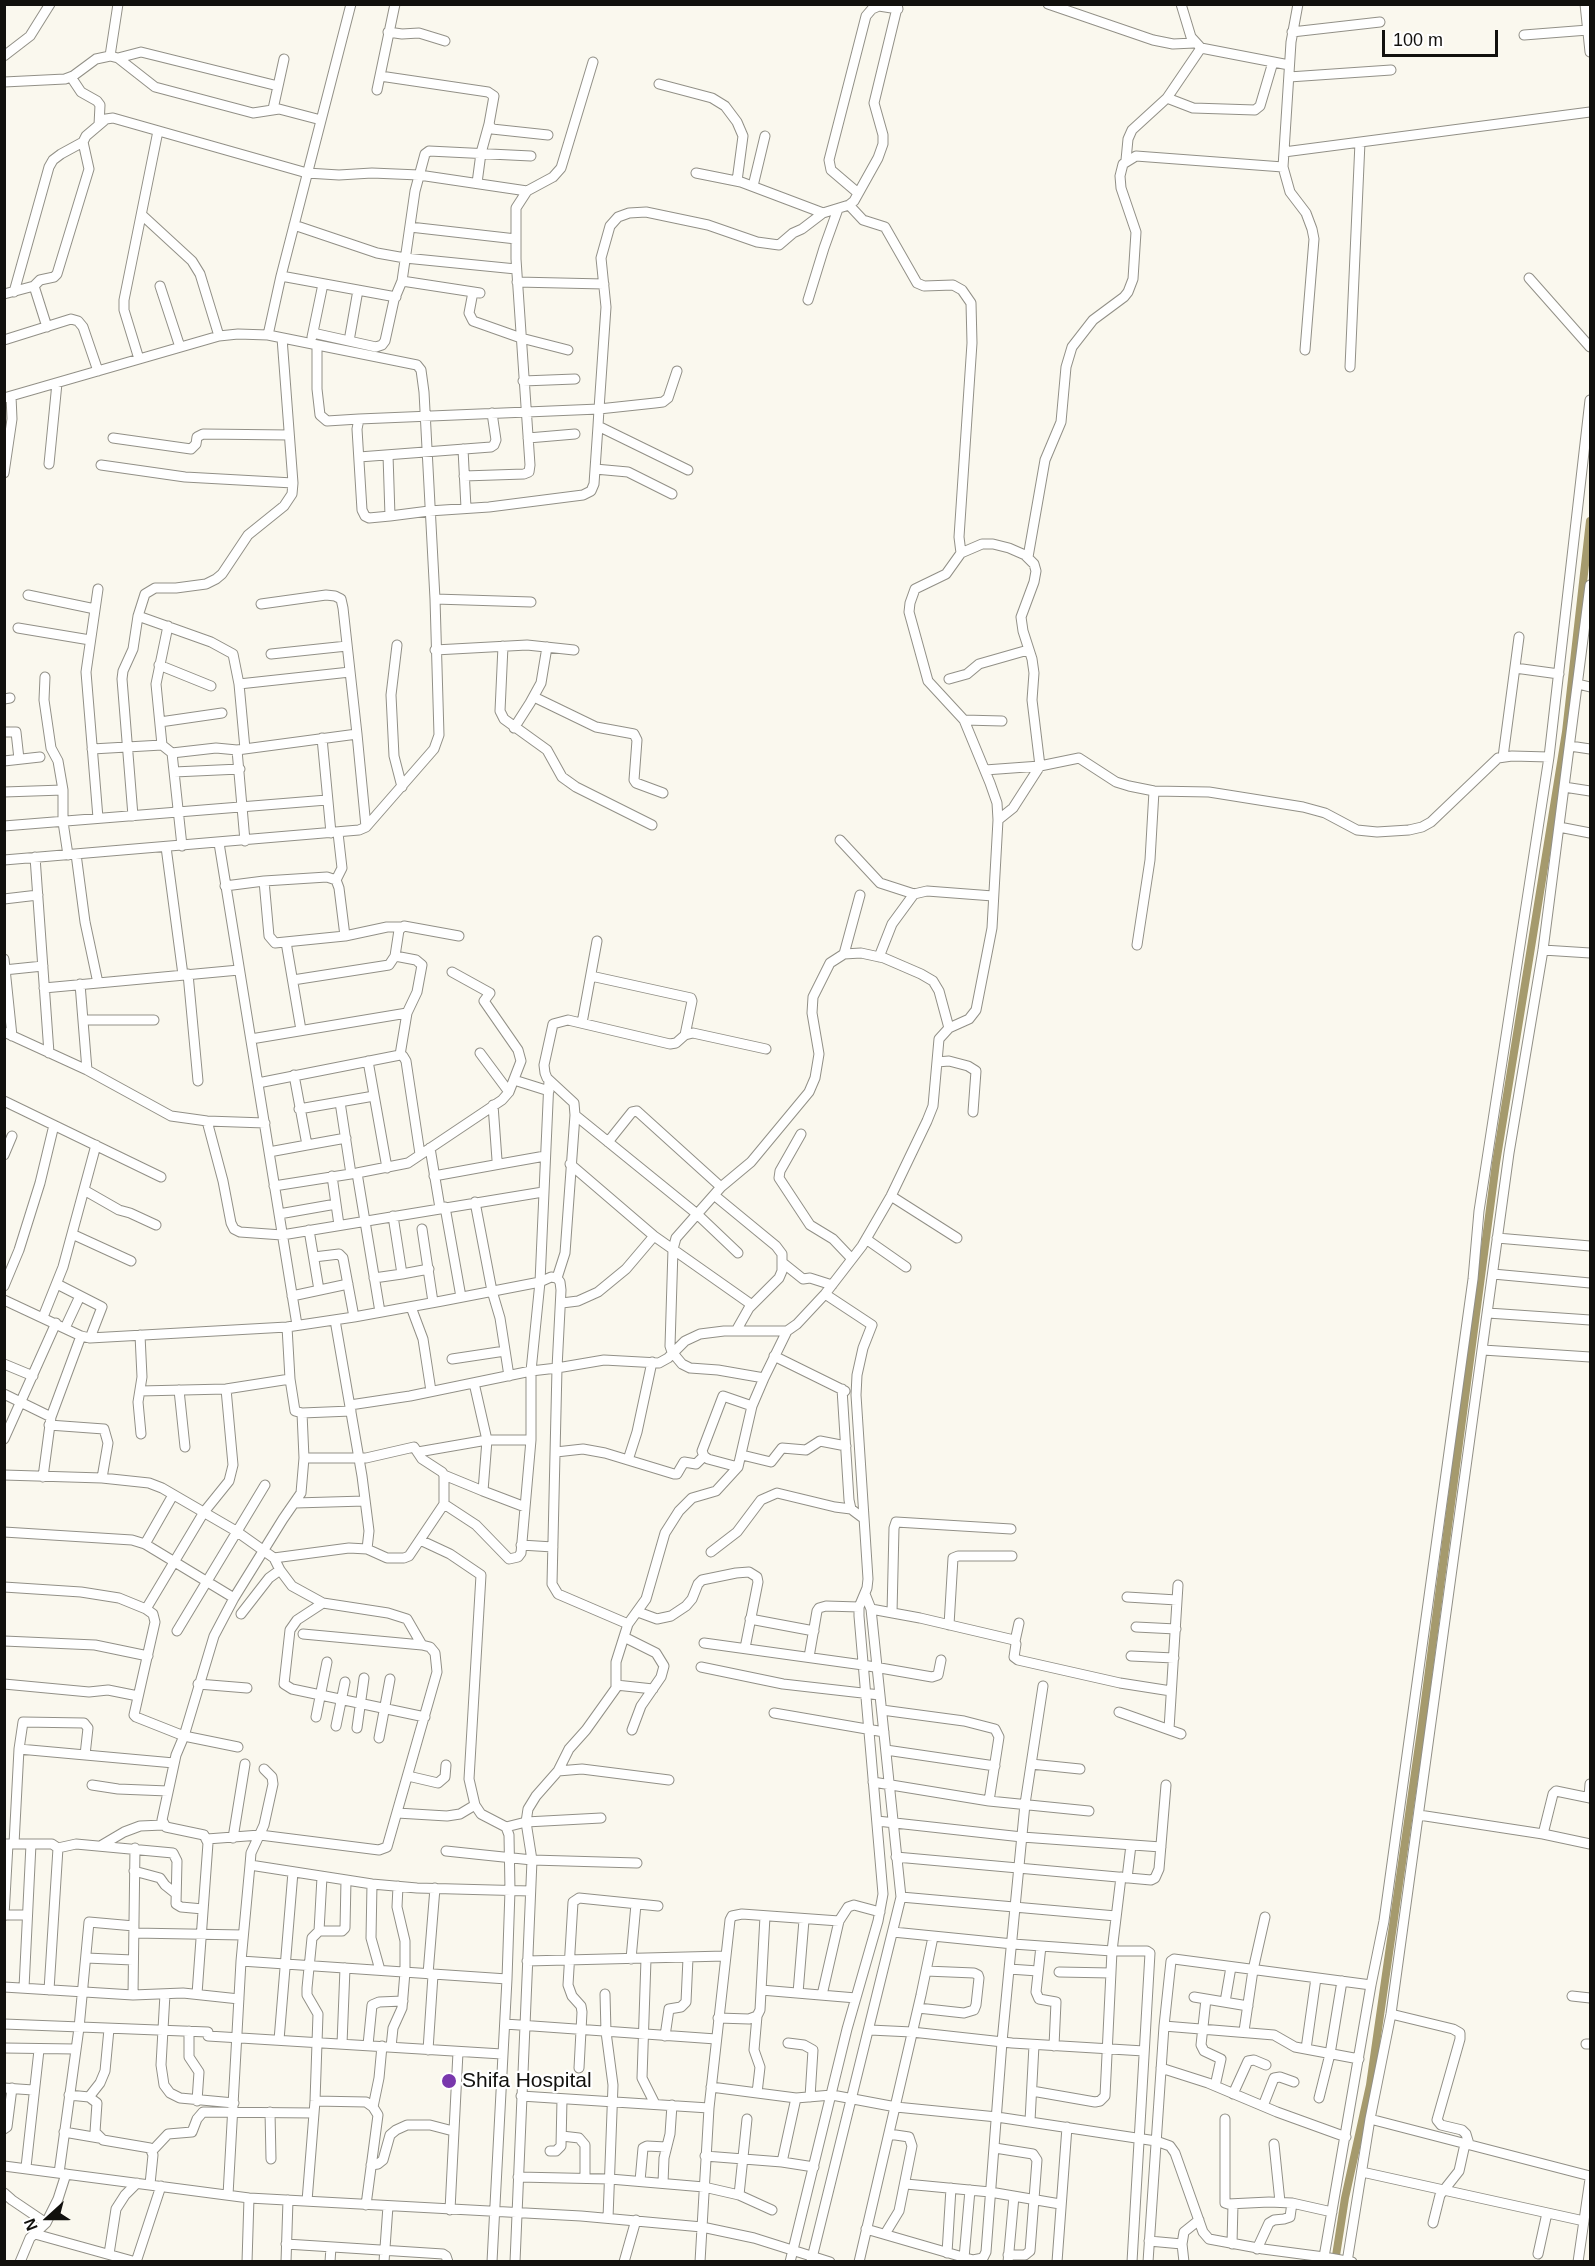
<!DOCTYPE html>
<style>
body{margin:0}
#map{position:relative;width:1595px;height:2266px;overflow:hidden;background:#faf8ee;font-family:Arial,sans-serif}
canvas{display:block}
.frame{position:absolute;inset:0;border:6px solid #11100d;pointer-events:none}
.north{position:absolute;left:18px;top:2188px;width:60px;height:60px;-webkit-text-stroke:4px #fff;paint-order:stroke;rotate:249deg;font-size:16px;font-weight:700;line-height:24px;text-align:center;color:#11100d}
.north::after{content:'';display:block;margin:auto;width:21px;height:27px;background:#11100d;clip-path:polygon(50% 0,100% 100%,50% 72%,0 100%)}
.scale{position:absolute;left:1382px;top:30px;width:116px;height:27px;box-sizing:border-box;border:3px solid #11100d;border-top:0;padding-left:8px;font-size:18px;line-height:21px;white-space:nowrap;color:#11100d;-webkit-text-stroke:4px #fff;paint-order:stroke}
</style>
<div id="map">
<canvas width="1595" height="2266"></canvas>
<div class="frame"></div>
<div class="north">N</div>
<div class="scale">100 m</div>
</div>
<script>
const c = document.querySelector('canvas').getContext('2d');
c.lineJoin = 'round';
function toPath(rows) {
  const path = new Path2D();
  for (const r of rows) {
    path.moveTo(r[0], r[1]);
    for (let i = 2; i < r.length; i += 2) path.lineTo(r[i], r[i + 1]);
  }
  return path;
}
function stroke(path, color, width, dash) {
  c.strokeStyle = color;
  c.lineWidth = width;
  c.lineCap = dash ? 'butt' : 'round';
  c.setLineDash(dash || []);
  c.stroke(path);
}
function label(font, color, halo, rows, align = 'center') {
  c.font = font + ' Arial,sans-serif';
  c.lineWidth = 4.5;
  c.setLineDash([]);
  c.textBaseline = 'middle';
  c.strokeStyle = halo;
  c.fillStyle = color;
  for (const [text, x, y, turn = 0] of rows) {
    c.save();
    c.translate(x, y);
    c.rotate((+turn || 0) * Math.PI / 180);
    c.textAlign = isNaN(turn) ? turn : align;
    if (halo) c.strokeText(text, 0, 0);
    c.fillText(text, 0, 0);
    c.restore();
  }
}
stroke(toPath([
 [1335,2262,1345,2198,1370,2085,1421,1731,1496,1163,1566,732,1590,521]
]), '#a59a6d', 8);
const minor = toPath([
 [1048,4,1153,40,1173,44,1194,43],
 [1181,4,1191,37,1201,48,1289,65],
 [1298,4,1291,42,1283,167,1290,192,1306,213,1312,229,1314,239,1305,350],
 [1585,4,1590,52],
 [388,32,402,34,419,33,445,41],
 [1292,32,1380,22],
 [1524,35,1588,30],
 [4,56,30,36,50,4],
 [110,56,118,4],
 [118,58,141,52,278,86],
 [380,76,488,92,494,96,489,124,492,129,548,135],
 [71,77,81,92,97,101,100,105,99,125],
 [1289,77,1391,70],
 [4,82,65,79,73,76,96,59,110,56,118,58,155,87,253,113,279,109,321,120],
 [659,84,712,98,725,106,737,122,743,136,737,181],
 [377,90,395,4],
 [1167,98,1193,108,1255,110,1260,106,1273,62],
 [273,109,284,59],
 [1284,152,1590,112],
 [1126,160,1128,139,1132,130,1167,98,1201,48],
 [696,173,741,182,823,213],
 [477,183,481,153,489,124],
 [753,186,765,136],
 [858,193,831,170,829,160,866,16,872,9,879,6,898,9],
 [849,205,863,220,885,227,917,283,924,286,953,285,962,290,971,303,972,343,959,537,961,553],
 [142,215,192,261,200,274,219,336],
 [294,225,377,253,405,258,516,269],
 [410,227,516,239],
 [281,276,396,297],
 [1529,278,1590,347],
 [402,281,480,293],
 [517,282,604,284],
 [160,286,180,347],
 [14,292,49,167,53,160,61,154,83,142],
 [473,292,469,313,473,321,521,338,568,350],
 [4,294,34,286],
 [808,300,824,248,838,209],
 [47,327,34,286,40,280,54,277,57,274,89,169,83,142,86,136,106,119,113,118,307,173,339,175,372,173,419,175,527,191],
 [313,333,376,347,382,345,385,341,394,300,402,281,415,191,425,154,429,151,531,156],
 [268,335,281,276,351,4],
 [312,337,323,284],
 [4,340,71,319,78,321,83,327,98,371],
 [349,341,358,290],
 [317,345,317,389,320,415,327,421,359,419],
 [139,359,124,310,124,300,158,131],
 [1350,367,1360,142],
 [677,371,668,398,663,402,655,403,599,409,359,419,357,429,362,510,365,516,369,518,390,516,429,511,489,507,583,495,591,491,594,484,598,426,599,409,606,307,601,258,610,226,618,217,629,213,646,212,708,225,757,242,779,245,793,233,802,229,823,213,849,205,854,201,878,158,883,144,883,135,874,103,898,4],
 [523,381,575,379],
 [4,398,219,336,238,334,268,335,417,365,421,370,424,392,435,599,439,735,434,749,366,827,359,830,4,860],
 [598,426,688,470],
 [113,438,191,449,196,444,197,437,203,434,289,435],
 [528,438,575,434],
 [463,449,466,508],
 [388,455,390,516],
 [359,457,491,447,494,445,496,440,492,413],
 [49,464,57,383],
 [101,465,185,477,293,483],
 [595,469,628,472,672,494],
 [4,473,12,419,11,396],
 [464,476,524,474,529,472,530,465,516,259,516,208,527,191,553,177,561,168,593,62],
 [1028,557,1045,460,1061,422,1066,367,1072,347,1093,320,1124,297,1128,292,1133,279,1136,232,1121,188,1120,176,1123,164,1136,156,1283,167],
 [28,595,95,609],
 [435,599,531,602],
 [261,604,326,595,335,596,341,599,343,608,357,734],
 [138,616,211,642,233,654,239,684,245,749],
 [168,626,156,684,162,745,172,753,182,846],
 [18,628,90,640],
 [397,645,391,695,394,756,402,787],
 [503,646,500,711,504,719,547,750,562,777,576,787,652,825],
 [435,650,527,645,574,650],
 [271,654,347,646],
 [159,665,211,686],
 [1515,668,1559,674],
 [45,677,44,700,51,748,58,761,63,790,63,822,68,855],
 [949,679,967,674,979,664,1028,650],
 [239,684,350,672],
 [1578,684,1590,687],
 [534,697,596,727,634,734,637,740,634,780,636,783,663,793],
 [4,699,10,698],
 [964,720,1002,721],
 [160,722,222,713],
 [514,728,530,703,541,683,547,647],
 [4,732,16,732,19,759],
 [322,738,331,833],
 [1570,746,1590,749],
 [92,749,162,745],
 [237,750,245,841],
 [172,753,216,748,237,750,357,734,366,827],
 [1503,757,1519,637],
 [1549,757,1590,400],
 [4,761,40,757],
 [985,770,1040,766,1032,700,1034,673,1032,659,1023,631,1021,617,1034,582,1036,571,1034,564,1025,555,1009,548,993,544,982,544,961,553,946,574,915,589,910,603,909,612,928,681,964,720,990,783,997,803,998,820],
 [174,772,240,769],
 [1564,787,1590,791],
 [4,792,63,790],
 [133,816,122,679,123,671,133,649,138,616,145,594,155,588,176,588,206,584,216,579,222,574,248,535,284,506,292,494,293,483,282,338],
 [98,818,86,672,98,589],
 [4,826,327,800],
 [1559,827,1590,833],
 [840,840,880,883,914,894],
 [219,843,297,1325],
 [166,847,183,975],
 [76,854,85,922,98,983],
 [35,857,49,1053],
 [336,880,342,868,338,833],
 [264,881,269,936,275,943,345,936,387,927,402,927],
 [225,886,264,881,327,877,336,880,339,888,345,936],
 [4,899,38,895],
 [286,942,301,1030],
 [1137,945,1150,860,1154,791],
 [1543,950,1590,953],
 [844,954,860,895],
 [395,956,416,960,422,965,417,992,407,1013,400,1055],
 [879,957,892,924,914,894,927,891,993,896],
 [4,959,12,1036],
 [4,970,43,966],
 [188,974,198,1081],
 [591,976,691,998,692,1001,685,1035],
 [293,980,389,965,395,956,399,930,404,926,459,936],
 [80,984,87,1070],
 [44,988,239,970],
 [83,1020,154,1020],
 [582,1023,597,941],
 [4,1032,87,1070,171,1116,207,1121,265,1123],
 [251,1039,407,1013],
 [480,1053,509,1092],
 [368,1061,387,1168],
 [937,1062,949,1061,968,1066,976,1071,973,1112],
 [294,1075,307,1145,346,1138],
 [514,1080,549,1091],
 [258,1083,400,1055,403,1056,406,1061,420,1154],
 [4,1101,161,1177],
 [340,1102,351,1174],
 [493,1105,497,1160,500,1164,545,1156],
 [299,1109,374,1096],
 [575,1115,697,1214,738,1253],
 [207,1121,223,1181,231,1223,234,1229,240,1232,282,1235,543,1192],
 [801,1134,780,1171,779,1178,810,1225,833,1239,852,1259],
 [608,1142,632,1112,637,1111,721,1187],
 [430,1148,440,1208],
 [269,1152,307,1145],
 [4,1155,12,1136],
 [570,1164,654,1236,752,1305],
 [357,1173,380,1312],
 [332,1176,339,1225],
 [434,1176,500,1164],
 [274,1186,357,1173,408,1163,502,1100,509,1092,521,1061,518,1050,484,1001,490,993,452,972],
 [84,1190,119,1210,130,1213,156,1225],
 [714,1195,776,1246,782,1254,782,1271,779,1278,749,1308,736,1331],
 [891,1196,957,1238],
 [475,1202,492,1291,500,1318,509,1376],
 [445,1207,461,1297],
 [279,1214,336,1204],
 [393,1216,402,1274,429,1269],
 [422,1229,433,1302],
 [309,1230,319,1290],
 [72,1234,131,1261],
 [1497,1238,1590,1246],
 [866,1239,906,1267],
 [314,1257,339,1254,343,1258,354,1317],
 [783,1263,803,1279,810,1278,832,1285],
 [1493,1274,1590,1283],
 [374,1278,402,1274],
 [557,1278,565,1253,575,1115,574,1103,547,1078,545,1073,544,1065,553,1024,568,1020,670,1044,676,1043,685,1035,693,1033,766,1049],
 [57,1284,102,1307,90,1338],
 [4,1286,19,1250,40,1183,54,1125],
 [292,1296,348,1284],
 [4,1300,81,1336,90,1338,287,1327,354,1317,442,1301,540,1282,551,1277,557,1278,560,1282,561,1290,557,1368,604,1360,659,1363,668,1358,685,1341,700,1334,724,1331,787,1331,797,1324,825,1294,862,1246,891,1196,927,1121,933,1106,939,1039,949,1028,969,1019,976,1010,992,928,998,820,1013,808,1040,766,1079,758,1116,782,1129,786,1154,791,1209,792,1303,807,1325,813,1357,830,1377,832,1409,830,1422,827,1431,822,1498,758,1512,756,1549,757,1479,1211,1473,1279,1384,1921,1371,1985,1324,2257,1263,2249,1209,2239,1203,2232,1175,2153,1170,2146,1156,2141,997,2117,896,2107,832,2095,796,2098,711,2087],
 [562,1303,578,1301,598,1292,626,1269,654,1236],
 [411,1307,423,1339,431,1391],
 [1488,1313,1590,1320],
 [43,1317,63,1267,96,1145],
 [335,1320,362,1476,369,1531,367,1549],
 [287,1327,290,1379,295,1411,302,1413,351,1411],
 [65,1328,80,1296],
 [140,1335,142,1377,138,1402,141,1434],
 [1483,1350,1590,1357],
 [774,1356,845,1391],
 [452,1359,505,1351],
 [4,1364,33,1376],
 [764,1378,718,1370,690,1368,682,1364,672,1352,670,1346,673,1249,676,1238,721,1187,751,1162,809,1092,815,1078,819,1054,812,1013,813,997,830,963,844,954,861,953,884,958,921,974,933,981,939,991,949,1028],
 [842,1389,849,1500,851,1509,863,1518],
 [179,1390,185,1447],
 [140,1391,226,1389,290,1379],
 [4,1394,51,1417],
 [350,1405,410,1396,531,1371,557,1368,552,1584,558,1594,628,1624,646,1599,665,1533,679,1511,692,1498,716,1491,738,1467,752,1406,764,1378,787,1331],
 [49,1425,104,1429,108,1443,102,1478],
 [4,1439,56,1323],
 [418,1452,487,1440,531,1440],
 [556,1452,583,1449,605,1453,674,1474,677,1474,684,1462,696,1464,704,1456],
 [742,1455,771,1462,782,1448,806,1450,820,1441,846,1446],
 [304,1458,366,1458,414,1447,422,1459,442,1472,444,1475,444,1504,476,1525,509,1559,518,1557,521,1553,531,1440,531,1371,540,1282,549,1080],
 [628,1460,637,1432,652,1362],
 [738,1467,708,1459,704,1456,702,1451,723,1396,752,1406],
 [4,1475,102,1478,149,1483,162,1488,236,1531,274,1558,349,1548,367,1549,387,1558,404,1558,409,1556,444,1504],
 [444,1475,483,1491,487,1440,474,1383],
 [43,1477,51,1417,81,1336],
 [483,1491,525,1507],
 [295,1503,365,1501],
 [4,1532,132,1540,145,1544,234,1598],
 [420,1540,450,1554,481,1575,469,1779,475,1805,481,1814,506,1827,509,1835,510,1890,507,1979,492,2262],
 [145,1544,173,1495],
 [521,1545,553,1547],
 [711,1552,737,1532,761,1500,777,1493,835,1507,851,1509],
 [4,1587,81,1592,119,1598,146,1609,153,1614,155,1622,134,1715,136,1717,184,1736,238,1747],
 [1127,1597,1177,1600],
 [323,1603,297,1620,290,1630,284,1684,292,1689,425,1717],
 [146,1609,204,1512,229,1481,233,1465,226,1389],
 [871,1609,920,1618,1014,1640,1016,1644,1014,1657,1018,1660,1120,1683,1171,1691],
 [638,1612,657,1619,671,1616,686,1606,692,1599,698,1584,702,1580,736,1573,749,1572,757,1577,758,1582,745,1648],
 [892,1613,894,1528,896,1522,1011,1529],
 [241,1614,269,1578,280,1570],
 [750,1619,814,1631],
 [949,1625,953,1558,958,1556,1012,1556],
 [1136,1627,1176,1629],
 [177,1631,265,1485],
 [303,1634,422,1645],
 [624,1637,656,1653,664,1666,661,1677,641,1706,632,1730],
 [4,1641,95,1645,148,1656],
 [1015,1641,1019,1623],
 [704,1643,863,1665,932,1677,938,1675,941,1660],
 [1131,1656,1174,1658],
 [809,1657,817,1611,819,1608,826,1606,859,1607],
 [701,1667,783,1684,880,1695],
 [4,1684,89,1692,108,1690,138,1696],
 [198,1684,247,1688],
 [616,1685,653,1689],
 [882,1710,964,1721,995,1729,999,1737,989,1801],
 [1119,1712,1181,1734],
 [774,1713,884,1732],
 [316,1717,327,1662],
 [336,1726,345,1682],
 [357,1728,364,1678],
 [1169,1729,1178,1585],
 [379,1738,390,1679],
 [19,1749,174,1763],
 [886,1750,995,1766],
 [1031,1764,1080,1769],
 [558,1771,582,1769,669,1780],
 [408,1776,438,1783,445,1777,446,1765],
 [873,1782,989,1801,1089,1811],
 [92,1785,118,1789,168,1791],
 [1589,1797,1590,1784],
 [397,1813,447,1816,460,1814,475,1805],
 [1419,1815,1543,1834,1590,1844],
 [877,1821,1022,1837,1161,1847],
 [506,1827,526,1822,601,1818],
 [1543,1834,1553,1794,1556,1791,1590,1798],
 [233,1838,245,1764],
 [207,1839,260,1835,379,1850,387,1847,437,1672,435,1653,430,1647,422,1645,407,1619,388,1613,323,1603,292,1586,280,1570,274,1558],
 [4,1844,52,1844,58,1848,49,1990],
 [14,1844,19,1749,23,1722,84,1723,88,1728,85,1755],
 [102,1845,124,1832,140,1826,163,1825],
 [58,1848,76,1844,173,1853,177,1861,176,1904,181,1907,203,1909],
 [446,1851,532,1860,637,1863],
 [896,1857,1151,1880,1155,1878,1159,1869,1166,1785],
 [250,1865,372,1884,417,1888,530,1891],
 [134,1871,160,1878,165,1885,175,1893],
 [1127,1878,1131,1845],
 [372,1884,371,1938,380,1970],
 [901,1897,1116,1916],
 [4,1915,26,1915],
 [4,1916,8,1844],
 [319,1931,322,1877],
 [893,1932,1013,1944,1112,1951,1147,1951,1150,1953,1132,2262],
 [134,1933,243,1935],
 [1041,1946,1036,1992,1039,1999,1056,2002,1054,2046],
 [86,1958,133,1960],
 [631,1959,636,1904],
 [646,1959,642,2078,655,2104],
 [241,1961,507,1979],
 [527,1961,725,1956],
 [1009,1969,1038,1971],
 [1059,1972,1111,1973],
 [428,1974,435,1888],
 [4,1987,133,1995,183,1993,239,1999],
 [24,1988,31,1844],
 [761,1990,856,1998],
 [798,1993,804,1920],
 [165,1994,161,2065,164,2085,170,2093,180,2098,234,2103],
 [197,1994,208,1843,204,1835,166,1827,162,1820,176,1755,184,1736,214,1636,234,1598,283,1519,301,1493,304,1458,302,1413],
 [605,1994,606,2032,613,2085,608,2218],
 [133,1995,135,1848],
 [822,1995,839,1921],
 [1572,1996,1590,1998],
 [1194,1997,1248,2006],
 [1206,1999,1201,2045,1204,2051,1221,2059,1215,2086],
 [1225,2002,1231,1967],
 [918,2008,964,2013,974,2010,976,2005,979,1978,978,1975,974,1973,926,1971],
 [1391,2014,1453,2029,1460,2033,1460,2039,1437,2120,1441,2125,1462,2130,1466,2134,1469,2144],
 [757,2016,754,2050,760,2067,757,2093],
 [718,2018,749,2019,757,2016,760,2010,765,1916],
 [4,2024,208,2032],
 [505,2024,716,2039],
 [1164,2026,1274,2035,1295,2047,1359,2059],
 [870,2030,912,2032,1012,2043,1144,2051],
 [189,2031,189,2057,199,2072,197,2101],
 [1244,2031,1253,1970,1265,1917],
 [208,2036,502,2054],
 [665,2036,669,2009,681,2007,686,2002,688,1958],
 [279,2040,293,1872],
 [788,2043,804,2045,813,2050,810,2097],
 [342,2044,345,1968],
 [1586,2044,1590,2044],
 [368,2045,372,2005,379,2002,403,2001],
 [391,2047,393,2028,402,2008,405,1972,405,1941,397,1907,398,1886],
 [4,2048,75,2049],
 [1306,2049,1316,1978],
 [428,2050,433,1975],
 [579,2068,582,2012,581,2006,572,1996,568,1985,573,1902,579,1898,658,1906],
 [1161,2068,1208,2083,1277,2112,1346,2137],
 [4,2088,33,2090],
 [1032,2091,1095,2102,1100,2101,1105,2096,1112,1951,1121,1877],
 [1233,2094,1248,2061,1254,2060,1266,2065],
 [69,2095,89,2097,97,2103,95,2132,103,2140,150,2148,153,2155,150,2184],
 [521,2096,709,2108],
 [89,2097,100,2083,105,2071,109,2029],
 [1319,2098,1330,2054,1342,1981],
 [315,2101,366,2102,373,2107,378,2115,366,2205],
 [1263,2106,1274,2078,1280,2077,1294,2082],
 [373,2107,379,2078,382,2046],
 [270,2112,271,2159],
 [1225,2119,1225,2203,1228,2204,1269,2202,1292,2203,1332,2212],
 [1370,2119,1590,2176],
 [1030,2121,1034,2045],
 [4,2129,7,2127,12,2088],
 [64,2132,99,2138],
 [562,2136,579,2138,585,2145,585,2178],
 [1274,2144,1280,2202],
 [995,2148,1033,2154,1037,2160,1030,2251,1025,2255,1008,2255],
 [152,2151,168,2134,192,2132,197,2119,203,2112,314,2113],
 [550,2151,556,2151,561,2146,562,2099],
 [705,2156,782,2162,814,2167],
 [782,2162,796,2098],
 [371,2165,378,2164,383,2160,390,2135,396,2130,407,2125,430,2125,453,2131],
 [4,2166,249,2198,581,2216,702,2227,754,2238,830,2262],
 [26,2167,39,2050],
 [1362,2172,1584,2221],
 [59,2173,79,2028,89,1922,134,1926],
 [518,2177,610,2179,704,2187,739,2195,772,2210],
 [640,2181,643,2148,647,2146,666,2147],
 [663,2183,664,2158,670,2134,672,2105],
 [906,2184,990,2192,1060,2204],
 [4,2193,12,2200,46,2223],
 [228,2195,241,1961,250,1865,251,1853,264,1825,273,1784,272,1777,264,1769],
 [739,2195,747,2119],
 [307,2201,315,2101,318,2014,307,1995,307,1988,312,1938,319,1931,342,1931,345,1928,346,1880],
 [450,2210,458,2052],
 [1433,2223,1440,2195,1459,2171,1465,2144],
 [866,2229,973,2260,983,2258,986,2252,1002,2042,1025,1804,1043,1686],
 [35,2234,136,2262,161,2186],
 [885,2234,899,2211,912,2146,909,2137,889,2134],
 [1149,2241,1182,2244],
 [286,2244,443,2254,446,2256,448,2262],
 [1232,2244,1233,2204],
 [1257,2249,1269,2223,1274,2220,1284,2219,1290,2217,1292,2203],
 [947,2253,951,2188],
 [109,2254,116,2209,125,2195,137,2183],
 [1538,2254,1547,2213],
 [964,2258,970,2190],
 [20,2262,30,2238,46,2223,58,2199,66,2174],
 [247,2262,249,2198],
 [286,2262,288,2200],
 [330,2262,331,2247],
 [384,2262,388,2206],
 [515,2262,532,1860,526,1822,528,1809,536,1796,558,1771,569,1749,586,1730,616,1688,616,1662,628,1624],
 [624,2262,636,2220],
 [700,2262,709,2108,730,1920,732,1916,742,1914,839,1921,848,1907,854,1905,880,1912],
 [790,2262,847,2029,878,1921,883,1894,859,1616,859,1607,867,1588,868,1579,856,1395,857,1375,863,1348,872,1325,825,1294],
 [811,2262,901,1897,871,1609,865,1594],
 [859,2262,921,1995,933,1937],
 [1008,2262,1014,2196],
 [1057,2262,1067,2127],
 [1148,2262,1164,2026,1171,1961,1174,1959,1371,1985],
 [1184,2262,1182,2244,1184,2232,1199,2220],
 [1323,2262,1324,2257,1352,2262],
 [1347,2262,1370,2119,1391,2014,1509,1153,1543,950,1590,585],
 [1578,2262,1590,2179]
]);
stroke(minor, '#929087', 11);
stroke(minor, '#fff', 9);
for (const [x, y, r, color] of [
 [449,2081,8,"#7938ad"]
]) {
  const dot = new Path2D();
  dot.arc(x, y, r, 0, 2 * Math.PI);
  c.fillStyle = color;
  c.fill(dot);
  stroke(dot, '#fff', 2);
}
label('21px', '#11100d', '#fff', [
 ["Shifa Hospital",462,2081]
], 'left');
</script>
